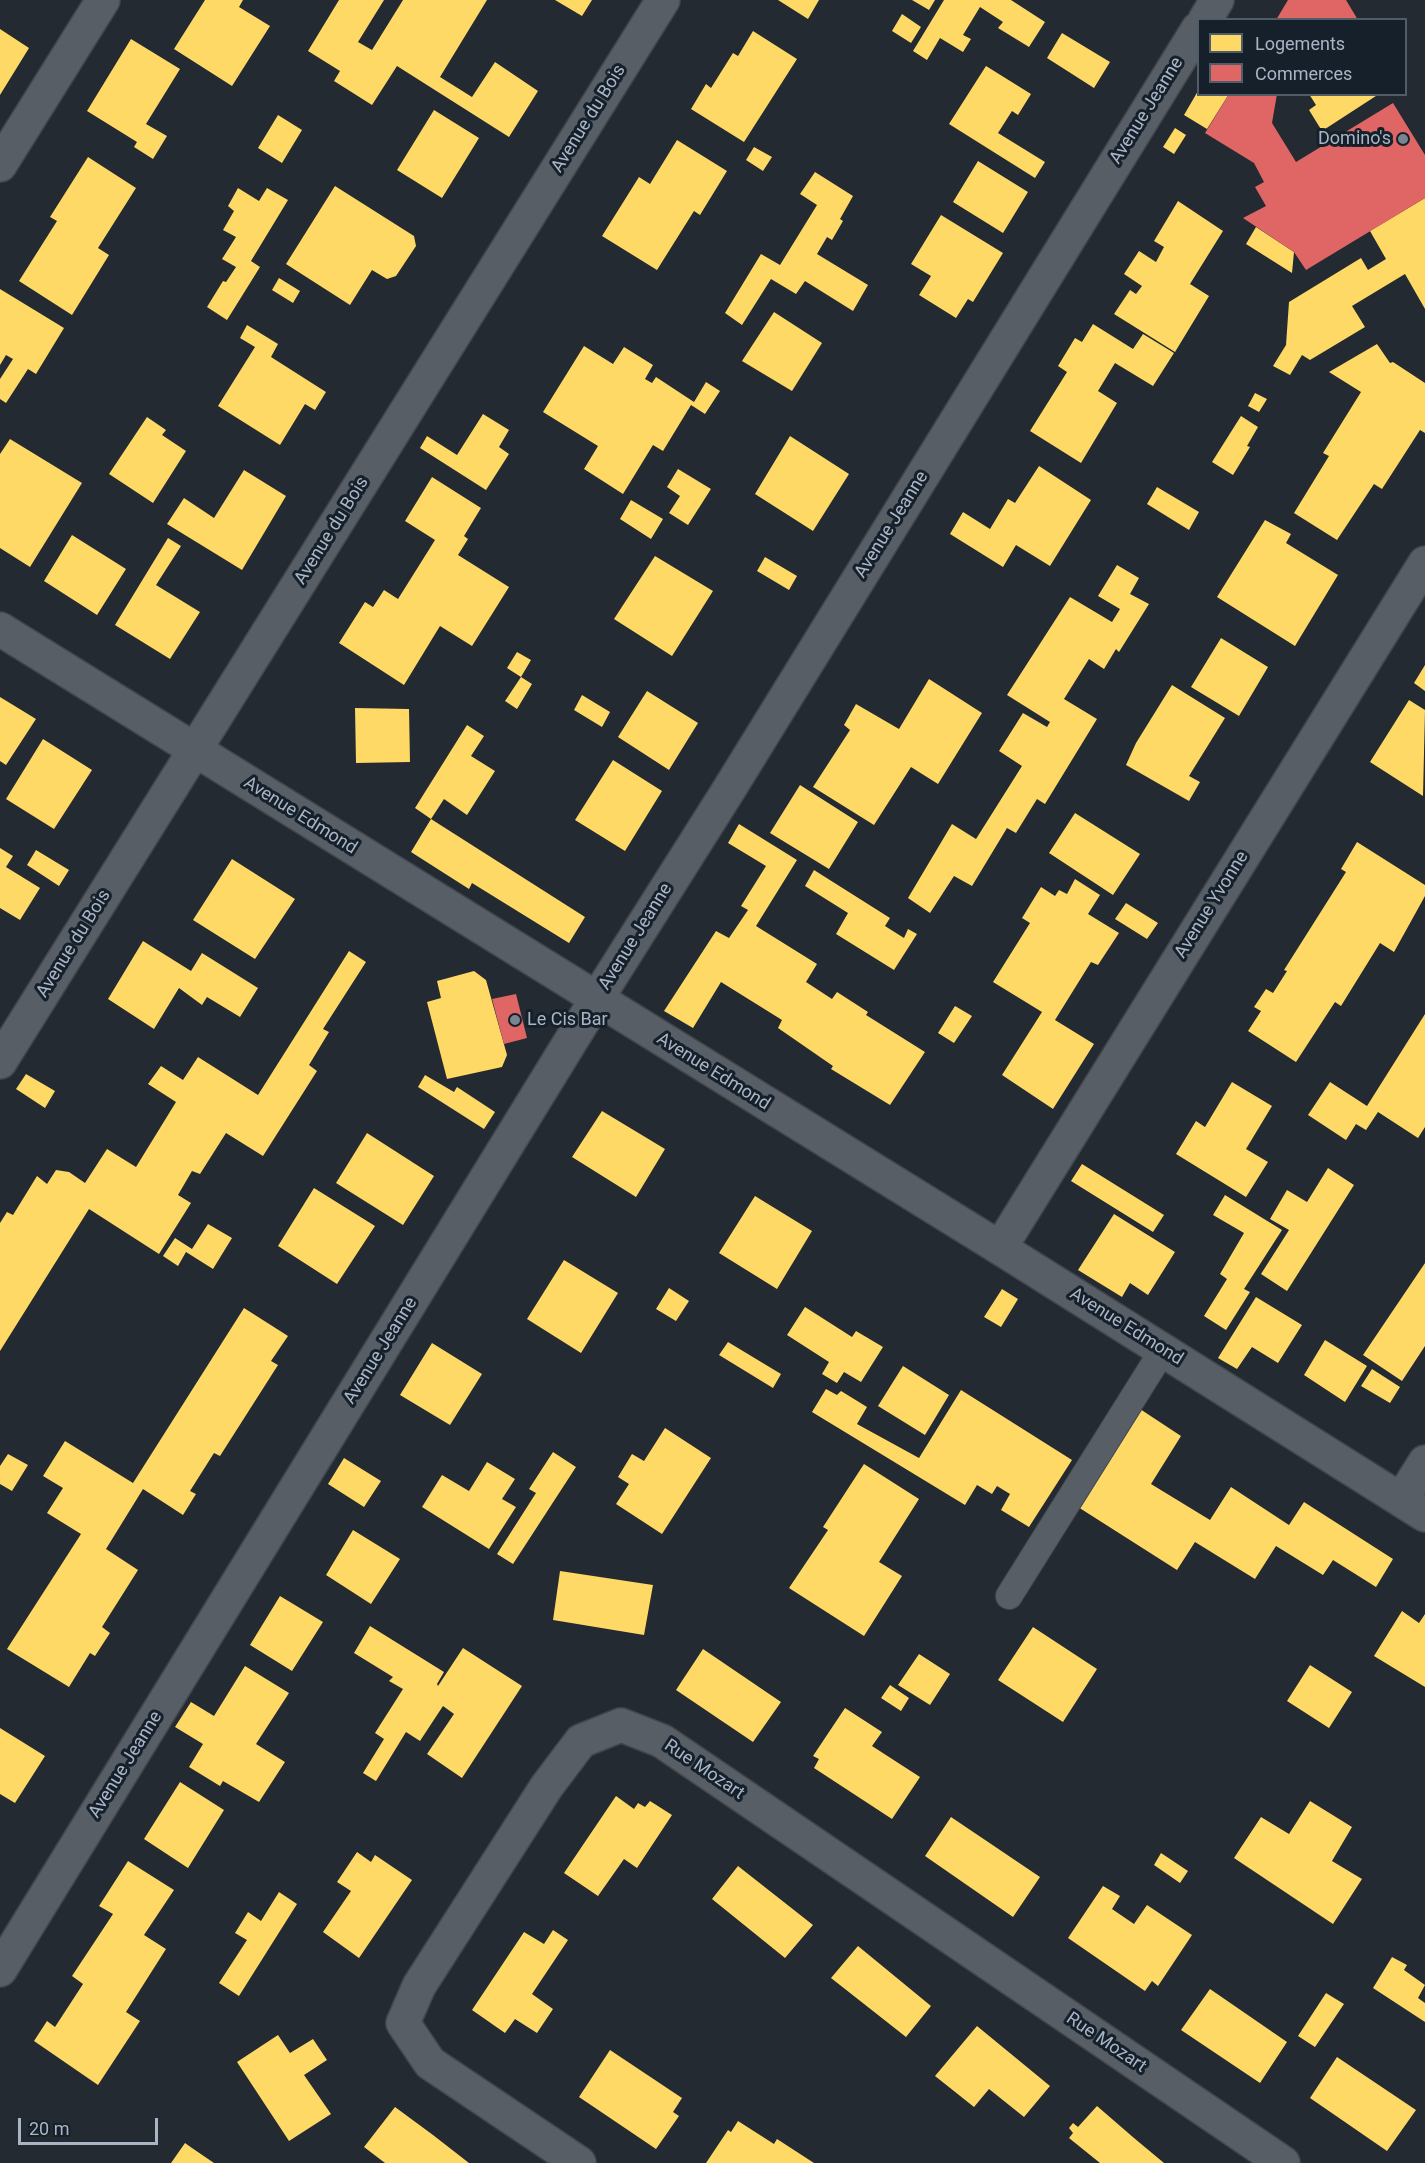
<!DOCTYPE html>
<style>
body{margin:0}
#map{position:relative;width:1425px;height:2163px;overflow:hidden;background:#232a31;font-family:Roboto,sans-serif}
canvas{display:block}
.legend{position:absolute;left:1197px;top:18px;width:210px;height:78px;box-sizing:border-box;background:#16202b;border:2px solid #515c69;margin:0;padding:8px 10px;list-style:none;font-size:18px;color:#a9b5c5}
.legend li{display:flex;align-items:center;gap:12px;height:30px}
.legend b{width:30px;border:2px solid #515c69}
.scale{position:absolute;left:18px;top:2118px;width:140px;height:27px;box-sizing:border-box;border:3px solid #a9b5c5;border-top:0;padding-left:8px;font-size:18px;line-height:21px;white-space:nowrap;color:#a9b5c5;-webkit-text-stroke:4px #16202b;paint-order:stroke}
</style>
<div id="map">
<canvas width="1425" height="2163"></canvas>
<ul class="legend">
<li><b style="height:16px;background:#ffd966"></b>Logements</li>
<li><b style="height:16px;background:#e06666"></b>Commerces</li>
</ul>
<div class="scale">20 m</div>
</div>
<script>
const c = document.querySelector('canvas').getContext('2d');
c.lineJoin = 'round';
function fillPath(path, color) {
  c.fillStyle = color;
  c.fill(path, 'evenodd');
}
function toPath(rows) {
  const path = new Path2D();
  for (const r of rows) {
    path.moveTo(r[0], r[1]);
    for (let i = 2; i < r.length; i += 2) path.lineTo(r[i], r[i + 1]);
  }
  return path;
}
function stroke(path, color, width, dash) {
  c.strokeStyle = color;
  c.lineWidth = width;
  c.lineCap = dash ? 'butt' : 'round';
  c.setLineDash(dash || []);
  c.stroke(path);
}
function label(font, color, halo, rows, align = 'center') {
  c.font = font + ' Roboto,sans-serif';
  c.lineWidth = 6;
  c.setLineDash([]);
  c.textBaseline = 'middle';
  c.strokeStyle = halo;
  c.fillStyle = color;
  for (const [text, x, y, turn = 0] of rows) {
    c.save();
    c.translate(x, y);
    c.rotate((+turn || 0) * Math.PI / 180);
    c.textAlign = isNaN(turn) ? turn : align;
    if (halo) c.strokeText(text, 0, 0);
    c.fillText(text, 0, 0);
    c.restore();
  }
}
fillPath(toPath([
 [205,0,243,0,239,7,270,26,232,86,174,49],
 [339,0,384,0,358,42,372,50,403,0,487,0,440,77,472,97,495,62,538,91,509,137,397,66,372,105,334,81,340,71,308,51],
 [555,0,592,0,582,16],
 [778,0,819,0,808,19],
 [912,0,935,0,929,10],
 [944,0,1011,0,1045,22,1029,47,998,28,1003,22,980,7,963,35,971,39,963,52,940,38,927,60,913,51],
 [902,14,921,27,911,43,892,31],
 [0,29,29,48,0,95],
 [753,31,797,59,744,142,691,109,706,84,711,88,733,53,738,56],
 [1062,33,1110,62,1094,88,1047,58],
 [131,39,180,69,146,124,167,136,153,159,134,147,137,142,87,111],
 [986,66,1031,94,1018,115,1012,111,998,133,1045,162,1035,178,949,124],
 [1198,91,1198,94,1229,94,1207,129,1184,115],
 [1309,94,1379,94,1322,131,1309,110,1316,105],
 [434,110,479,138,442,198,397,170],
 [278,115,302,130,282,163,258,148],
 [1175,128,1186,135,1174,154,1163,147],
 [677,140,727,171,700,215,694,211,657,270,602,236,639,177,650,184],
 [754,147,772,157,763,171,746,160],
 [88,157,136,188,98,248,109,255,72,315,19,281,57,221,50,217],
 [978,161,1028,192,1003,233,953,202],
 [815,172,853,196,840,219,843,221,832,240,827,237,817,254,868,285,853,311,805,281,796,294,771,279,742,325,725,313,761,254,780,265,817,205,800,194],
 [335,186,414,236,416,246,396,276,387,279,372,270,350,305,286,264],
 [238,188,259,201,267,188,288,200,251,261,260,267,227,320,207,307,223,281,226,282,236,267,222,259,236,237,223,230,234,211,228,206],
 [1425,198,1425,309,1405,274,1352,306,1365,327,1310,360,1302,355,1290,375,1273,366,1286,345,1289,302,1361,258,1368,270,1386,259,1370,231],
 [1178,201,1223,231,1190,284,1209,296,1175,352,1114,314,1130,290,1136,294,1142,286,1124,274,1139,251,1156,262,1164,247,1154,241],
 [941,215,1003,253,973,302,968,299,956,318,919,295,931,276,911,264],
 [1256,227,1294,252,1292,273,1246,244],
 [279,278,300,291,293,303,272,290],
 [0,289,64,328,36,374,28,369,6,403,0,399,0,379,13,359,6,355,0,365],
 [774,312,822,343,792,391,742,361],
 [1093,324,1133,349,1143,334,1174,353,1153,386,1115,363,1098,391,1117,403,1081,463,1030,431,1067,372,1058,366,1075,338,1082,342],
 [247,325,278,344,271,357,326,392,315,410,305,404,280,445,218,406,255,347,240,338],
 [1377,344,1390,363,1393,362,1425,383,1425,433,1420,430,1382,489,1374,484,1337,540,1294,513,1329,456,1323,453,1361,392,1329,372],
 [584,346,613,364,624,347,653,365,645,379,652,383,656,377,694,402,706,382,720,391,705,414,691,405,663,451,653,445,623,494,584,469,598,446,543,412],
 [1255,393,1267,399,1259,412,1248,406],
 [483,414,509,430,499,447,509,454,486,490,420,448,427,436,457,455],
 [1241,416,1258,427,1247,446,1250,447,1233,475,1212,462],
 [147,417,166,430,162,435,186,451,153,503,109,474],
 [790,436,849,474,813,531,755,494],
 [10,439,82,483,30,567,0,548,0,454],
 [1039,466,1091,500,1050,566,1016,545,1003,567,950,534,963,512,990,529,1008,499,1015,503],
 [678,469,711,489,688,525,669,513,680,496,667,487],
 [244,470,286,496,242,570,167,524,184,498,214,518],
 [432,477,481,508,464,536,468,539,458,555,509,587,472,646,440,626,404,685,339,643,365,602,373,607,384,590,398,599,435,540,405,521],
 [1157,487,1199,512,1189,530,1147,504],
 [631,500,663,519,651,539,620,519],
 [1265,520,1291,534,1286,543,1338,575,1295,646,1217,597],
 [72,535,126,569,97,615,44,581],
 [168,538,181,546,156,585,200,612,170,659,115,625],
 [655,556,713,591,672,656,614,619],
 [765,557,797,576,789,590,757,571],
 [1117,565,1139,578,1130,594,1149,604,1119,652,1116,649,1104,669,1089,659,1064,699,1097,719,1045,804,1037,799,1016,833,1007,828,972,886,954,876,930,913,908,898,952,824,976,839,1022,766,999,751,1023,713,1047,727,1050,722,1007,695,1070,597,1112,622,1120,609,1098,596],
 [1221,638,1268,667,1239,716,1191,687],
 [517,652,531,660,521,677,507,668],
 [1425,665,1425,691,1414,683],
 [521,677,532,684,517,709,505,701],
 [929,679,982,713,938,784,911,767,874,825,813,787,850,730,844,725,856,704,899,729],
 [1172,685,1225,718,1189,776,1200,782,1189,801,1126,765,1136,743],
 [647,691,698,723,669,770,618,737],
 [582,695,610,712,602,727,574,710],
 [0,697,36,719,6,765,0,761],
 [1409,700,1425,710,1423,796,1370,762],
 [355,708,409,709,410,762,356,763],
 [467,725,484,736,471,756,495,771,467,815,444,799,431,819,415,808],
 [43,739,92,770,54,829,6,799],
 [613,760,662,791,625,851,575,820],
 [800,785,858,822,829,869,770,833],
 [1075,813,1140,854,1113,895,1049,853],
 [431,819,585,917,569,943,472,883,469,889,411,852],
 [739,824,797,860,756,926,817,964,806,982,832,999,837,992,868,1012,866,1015,925,1052,890,1105,831,1069,833,1066,778,1028,782,1020,721,982,693,1028,664,1011,716,931,729,938,748,910,741,906,766,866,728,843],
 [1357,842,1425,885,1425,896,1394,952,1380,943,1341,1006,1335,1002,1296,1062,1248,1031,1261,1011,1254,1007,1266,989,1273,993,1287,971,1284,970,1346,872,1341,869],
 [0,848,13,856,6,867,40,888,20,920,0,908],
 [36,850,69,870,59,886,27,865],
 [232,859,295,899,255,959,193,920],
 [814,870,890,918,885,926,904,938,908,929,917,934,894,970,836,934,848,913,805,886],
 [1075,879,1100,895,1088,914,1119,933,1098,965,1091,962,1055,1020,1094,1044,1053,1109,1002,1075,1042,1012,993,982,1030,923,1022,918,1041,887,1055,896,1059,890,1067,894],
 [1126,903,1158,923,1147,939,1115,919],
 [143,941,191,971,202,953,258,988,240,1017,207,997,202,1005,179,988,154,1029,108,999],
 [349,951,366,962,323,1029,329,1032,309,1065,317,1071,263,1156,226,1133,200,1174,192,1171,178,1195,191,1203,159,1254,89,1209,0,1351,0,1223,7,1212,13,1215,37,1176,47,1184,56,1170,69,1172,85,1183,107,1149,136,1167,176,1102,148,1084,161,1066,183,1080,198,1057,258,1095],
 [474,971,486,980,507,1055,502,1067,447,1079,427,1002,441,998,437,981],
 [955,1006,972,1016,954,1043,938,1033],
 [1425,1014,1425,1127,1418,1138,1378,1112,1366,1130,1356,1124,1346,1140,1308,1115,1330,1082,1367,1106],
 [26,1074,55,1091,45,1108,16,1089],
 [425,1075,454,1092,457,1087,495,1112,484,1129,418,1087],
 [1232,1082,1272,1106,1246,1149,1268,1162,1246,1197,1176,1154,1196,1121,1205,1127],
 [602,1111,665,1149,636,1197,572,1157],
 [367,1133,434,1176,403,1225,336,1183],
 [1082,1164,1164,1215,1153,1232,1071,1181],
 [1328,1168,1354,1185,1287,1291,1261,1274,1289,1230,1270,1219,1287,1190,1307,1202],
 [314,1188,375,1226,337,1284,278,1246],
 [1225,1195,1282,1230,1244,1289,1250,1292,1226,1330,1204,1316,1227,1279,1220,1274,1244,1233,1213,1215],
 [755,1196,812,1231,777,1289,719,1253],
 [1114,1214,1175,1252,1148,1295,1130,1283,1122,1297,1078,1270],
 [208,1224,232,1238,213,1269,186,1252,178,1266,163,1256,175,1238,192,1249],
 [564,1260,618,1293,581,1353,527,1319],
 [1425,1263,1425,1346,1402,1381,1363,1355],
 [669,1288,689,1301,676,1321,656,1309],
 [1002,1289,1018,1299,1001,1327,984,1317],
 [1256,1297,1302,1325,1278,1363,1252,1347,1237,1369,1218,1358],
 [805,1307,852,1337,856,1331,883,1347,861,1382,844,1372,837,1383,822,1374,829,1362,787,1335],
 [244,1308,288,1336,271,1361,278,1365,220,1456,214,1453,190,1491,196,1494,183,1515,143,1489,106,1549,138,1570,102,1627,110,1633,95,1656,90,1653,69,1687,7,1649,81,1534,47,1513,63,1488,43,1476,65,1441,133,1483],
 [1325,1340,1367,1366,1345,1402,1304,1375],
 [728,1342,781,1374,773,1388,719,1355],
 [432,1343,482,1374,450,1425,400,1395],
 [903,1366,949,1395,925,1435,878,1406],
 [1372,1369,1400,1387,1390,1403,1361,1386],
 [826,1389,837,1395,841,1391,867,1407,857,1424,919,1458,961,1390,1072,1460,1029,1527,1001,1510,1010,1494,997,1486,992,1494,977,1485,965,1505,812,1412],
 [1140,1409,1181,1436,1151,1484,1210,1520,1231,1487,1289,1525,1304,1502,1393,1559,1376,1587,1333,1560,1323,1575,1276,1546,1255,1579,1195,1542,1177,1570,1078,1507],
 [665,1428,711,1458,662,1534,616,1504,629,1484,618,1477,632,1454,644,1461],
 [553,1452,576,1467,513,1564,497,1554,536,1493,529,1489],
 [8,1454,28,1465,12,1491,0,1484,0,1466],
 [344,1458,381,1481,364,1507,328,1484],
 [487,1462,515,1479,502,1499,516,1507,489,1549,422,1507,442,1475,469,1491],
 [864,1464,919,1499,879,1562,902,1576,864,1636,789,1588,828,1530,823,1527],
 [353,1530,400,1559,371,1604,326,1575],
 [560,1571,653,1585,644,1635,553,1620],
 [280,1596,323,1622,292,1671,250,1645],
 [1402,1611,1419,1623,1425,1614,1425,1687,1374,1656],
 [370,1626,444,1672,437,1684,438,1686,463,1648,522,1686,462,1778,427,1754,454,1714,443,1706,420,1741,406,1732,376,1781,363,1773,384,1739,375,1733,403,1689,389,1681,393,1677,354,1653],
 [1033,1627,1097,1669,1063,1722,998,1680],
 [703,1649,781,1702,753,1742,676,1690],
 [919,1654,950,1674,930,1705,898,1685],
 [1310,1665,1352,1692,1329,1728,1287,1701],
 [245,1666,289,1693,256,1744,285,1762,259,1802,223,1781,220,1786,189,1767,203,1744,175,1727,191,1702,214,1716],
 [890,1685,909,1698,901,1711,881,1698],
 [845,1708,882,1732,872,1746,920,1777,892,1819,814,1768,819,1759,813,1756],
 [0,1728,45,1756,15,1803,0,1794],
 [180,1782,224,1810,188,1868,144,1839],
 [616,1796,634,1809,638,1803,645,1807,650,1801,672,1815,637,1868,624,1859,598,1896,564,1873],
 [1310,1801,1352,1827,1332,1861,1362,1879,1333,1924,1234,1858,1261,1817,1289,1834],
 [951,1817,1040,1877,1013,1917,925,1856],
 [357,1852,371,1862,375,1855,412,1880,359,1958,323,1932,351,1891,337,1882],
 [1161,1853,1188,1871,1180,1883,1154,1865],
 [128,1861,174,1890,144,1935,166,1949,126,2012,140,2021,98,2085,34,2041,47,2021,55,2027,83,1984,72,1976,113,1914,99,1906],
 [738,1866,813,1925,785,1958,712,1899],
 [1103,1886,1120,1896,1112,1909,1134,1924,1147,1905,1192,1935,1158,1986,1152,1981,1145,1991,1068,1938],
 [279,1892,297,1904,239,1996,219,1983,247,1940,235,1933,248,1912,261,1921],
 [553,1930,568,1940,532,1994,553,2009,537,2033,515,2019,505,2033,472,2010,524,1932,544,1944],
 [858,1946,931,2006,906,2037,831,1978],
 [1392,1957,1407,1965,1404,1970,1425,1985,1418,1998,1425,2003,1425,2022,1373,1988],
 [1210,1989,1287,2042,1260,2083,1181,2030],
 [1326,1993,1344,2004,1315,2047,1298,2036],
 [977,2026,1050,2086,1024,2117,989,2089,974,2107,935,2076],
 [278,2035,290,2053,313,2039,327,2060,304,2075,331,2114,289,2141,237,2062],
 [610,2050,682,2098,673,2112,679,2116,656,2149,579,2097],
 [1337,2057,1416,2110,1387,2151,1310,2098],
 [1097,2106,1134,2138,1164,2163,1100,2163,1069,2138,1073,2133,1069,2128,1073,2123,1078,2127],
 [395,2107,433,2135,469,2163,385,2163,364,2147],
 [738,2121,774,2144,777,2139,814,2163,706,2163,728,2130,731,2132],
 [185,2143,192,2148,214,2163,171,2163]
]), '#ffd966');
fillPath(toPath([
 [1288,0,1346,0,1358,20,1276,20],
 [1229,94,1277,94,1272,123,1296,162,1393,103,1425,155,1425,198,1306,270,1294,252,1243,218,1266,206,1255,187,1264,182,1254,163,1205,133],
 [516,994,527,1038,504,1044,492,999]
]), '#e06666');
const lane = toPath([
 [1009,1596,1163,1350]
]);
const street = toPath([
 [1205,20,1217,0],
 [0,165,103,0],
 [0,629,1000,1248,1425,1515],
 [0,1062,663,0],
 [1000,1248,1425,563],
 [1401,1500,1425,1462],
 [0,1970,596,1000,728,791,1198,29],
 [579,2163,430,2063,403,2023,419,1986,547,1786,581,1741,621,1725,662,1741,1283,2163]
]);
stroke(lane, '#40464c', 28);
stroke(street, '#40464c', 36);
stroke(lane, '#575e66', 26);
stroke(street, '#575e66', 33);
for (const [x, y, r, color] of [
 [1403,139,6,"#7a8491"],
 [515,1020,6,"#7a8491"]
]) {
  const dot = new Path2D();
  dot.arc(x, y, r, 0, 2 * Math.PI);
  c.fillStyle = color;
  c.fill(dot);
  stroke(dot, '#16202b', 2);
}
label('18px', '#a9b5c5', '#16202b', [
 ["Avenue Jeanne",1147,111,-58],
 ["Avenue du Bois",589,119,-58],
 ["Avenue Jeanne",892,525,-58],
 ["Avenue du Bois",332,531,-58],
 ["Avenue Edmond",300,816,32],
 ["Avenue Yvonne",1212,905,-58],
 ["Avenue Jeanne",636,937,-58],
 ["Avenue du Bois",74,944,-58],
 ["Avenue Edmond",713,1072,32],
 ["Avenue Edmond",1126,1327,32],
 ["Avenue Jeanne",381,1351,-58],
 ["Avenue Jeanne",126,1765,-58],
 ["Rue Mozart",704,1770,34],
 ["Rue Mozart",1106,2043,34]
]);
label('18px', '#a9b5c5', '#16202b', [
 ["Domino's",1391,139],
 ["Le Cis Bar",527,1020,"left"]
], 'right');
</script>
